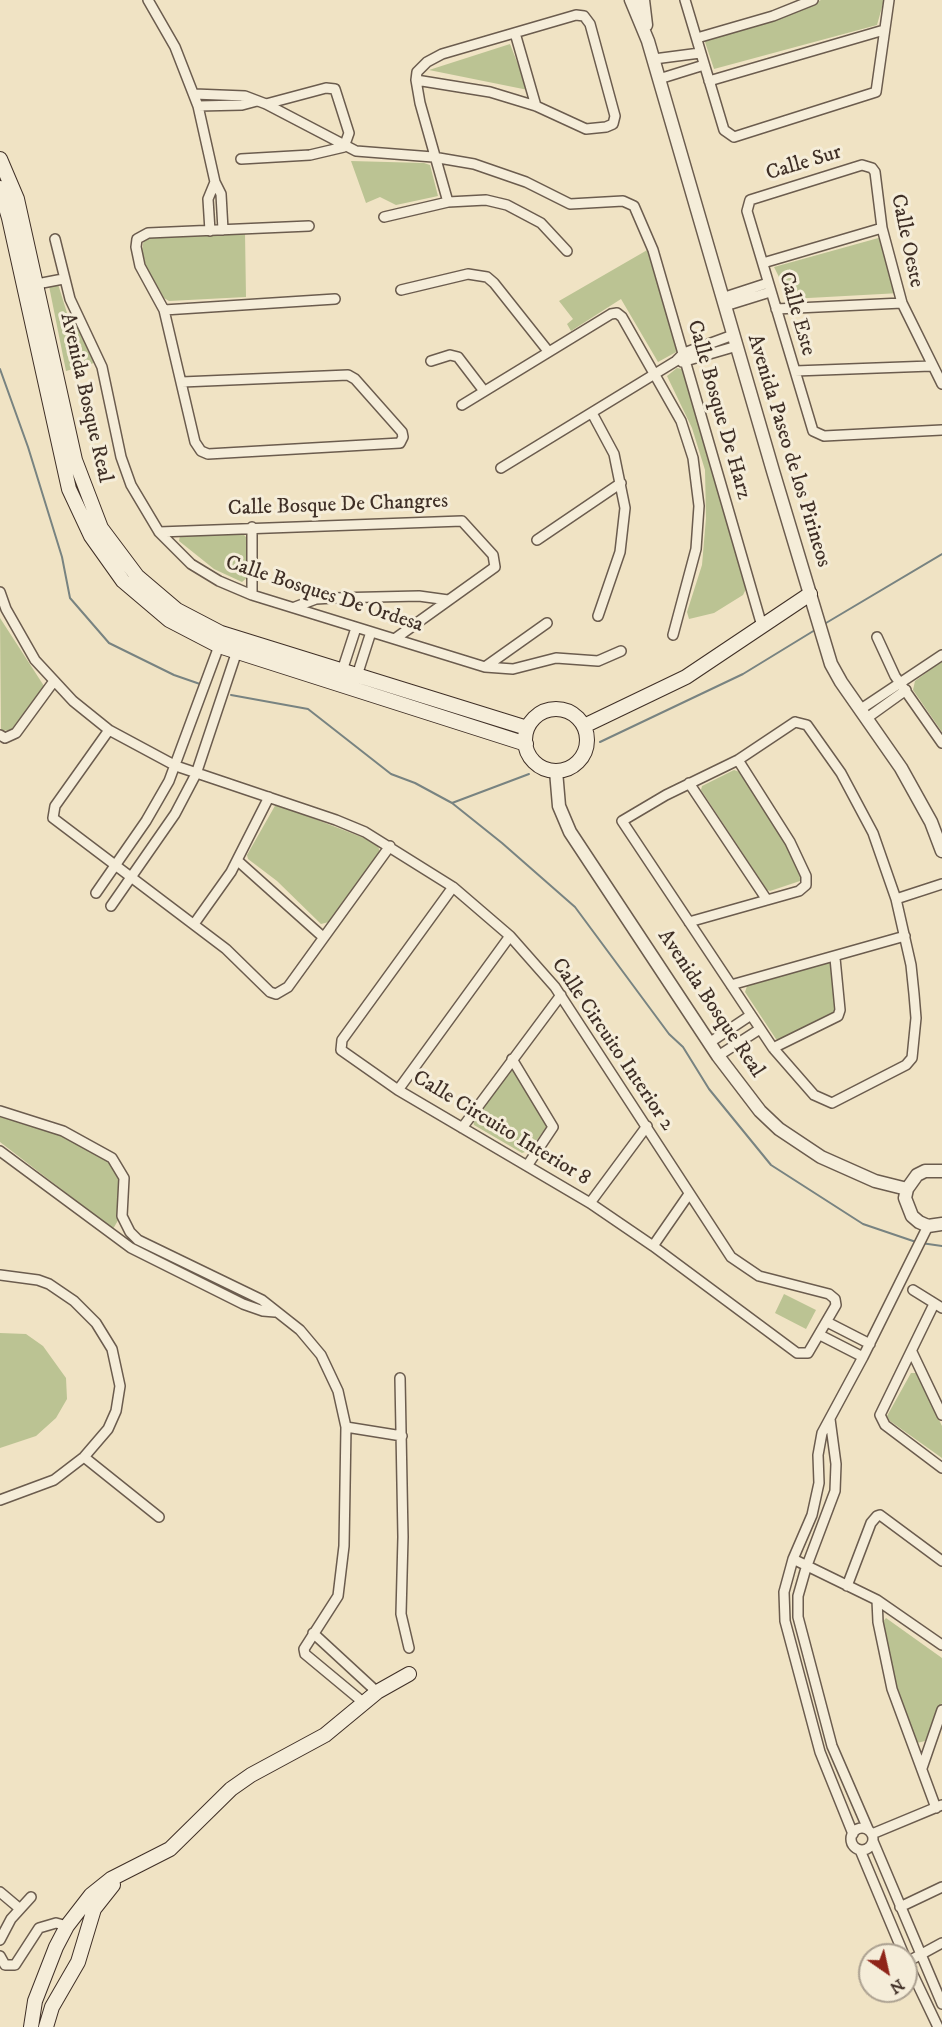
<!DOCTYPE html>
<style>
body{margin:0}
#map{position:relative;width:942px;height:2027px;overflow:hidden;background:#f0e3c4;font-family:"IM FELL DW Pica",serif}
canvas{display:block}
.north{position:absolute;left:858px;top:1943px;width:60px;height:60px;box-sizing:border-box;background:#f5edd9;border:2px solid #aca191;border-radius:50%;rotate:146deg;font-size:16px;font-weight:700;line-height:24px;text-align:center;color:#3f2f26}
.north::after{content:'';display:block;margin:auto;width:21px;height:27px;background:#8f2418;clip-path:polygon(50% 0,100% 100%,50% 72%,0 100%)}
</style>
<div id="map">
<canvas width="942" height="2027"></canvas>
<div class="north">N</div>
</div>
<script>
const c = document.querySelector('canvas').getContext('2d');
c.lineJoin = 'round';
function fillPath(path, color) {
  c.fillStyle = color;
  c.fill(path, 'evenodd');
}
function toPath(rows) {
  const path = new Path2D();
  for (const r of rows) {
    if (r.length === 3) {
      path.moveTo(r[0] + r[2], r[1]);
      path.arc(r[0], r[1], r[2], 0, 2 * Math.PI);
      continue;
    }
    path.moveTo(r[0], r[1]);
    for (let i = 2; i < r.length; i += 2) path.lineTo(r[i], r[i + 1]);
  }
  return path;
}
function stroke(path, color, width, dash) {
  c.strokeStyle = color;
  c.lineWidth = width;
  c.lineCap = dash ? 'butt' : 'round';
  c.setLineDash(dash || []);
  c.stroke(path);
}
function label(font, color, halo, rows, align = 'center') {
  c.font = font + ' "IM FELL DW Pica",serif';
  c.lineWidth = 6;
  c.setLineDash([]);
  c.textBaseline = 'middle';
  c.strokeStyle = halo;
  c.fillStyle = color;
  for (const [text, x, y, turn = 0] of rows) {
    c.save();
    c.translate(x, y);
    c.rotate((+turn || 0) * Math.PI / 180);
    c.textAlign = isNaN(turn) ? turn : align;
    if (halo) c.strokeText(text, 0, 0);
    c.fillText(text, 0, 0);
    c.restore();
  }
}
fillPath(toPath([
 [821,0,884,0,877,25,714,69,705,42,706,38,801,9],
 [510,44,528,90,429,70],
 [351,161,424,163,430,165,438,196,396,205,380,197,366,203],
 [245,233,246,297,169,301,164,298,147,270,142,251,144,238],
 [882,237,900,293,790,299,774,267],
 [649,249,678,351,658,362,621,299,571,331,567,324,573,319,559,301],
 [58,284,67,313,81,330,94,363,66,371,49,286],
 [677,368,682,369,684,375,747,587,743,595,714,613,689,619,687,612,702,565,706,518,705,470,692,428,667,376],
 [241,532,246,537,249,576,242,582,214,569,179,541,180,535],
 [0,618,44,686,11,730,1,731],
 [942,661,942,732,913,690,915,681],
 [734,770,740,772,787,838,803,880,770,891,767,890,701,790,702,786],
 [276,804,377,843,380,852,329,922,321,924,277,881,248,859,247,855],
 [829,961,834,965,836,1011,780,1040,776,1039,745,992,747,986],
 [510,1070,514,1071,547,1122,547,1127,528,1151,522,1153,474,1125,473,1120],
 [0,1114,57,1130,115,1163,120,1182,118,1200,120,1217,113,1229,0,1142],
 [784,1294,816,1310,806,1329,775,1313],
 [0,1333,26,1334,43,1346,66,1378,67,1399,56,1418,36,1436,0,1448],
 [911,1373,916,1373,942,1426,942,1458,890,1421,887,1416],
 [886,1618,942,1658,942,1703,925,1741,917,1743,899,1695,881,1624]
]), '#bbc393');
stroke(toPath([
 [0,369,28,447,62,557,70,598,109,643,174,675,200,684],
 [826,623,942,554],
 [231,695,308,709,391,774,415,783,452,803,502,843,575,907,669,1034,683,1047,709,1089,771,1165,863,1224,916,1242],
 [600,742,743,674,815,630],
 [452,803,529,774],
 [921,1243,942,1246]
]), '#788381', 2);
const minor = toPath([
 [148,0,175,47,198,106,215,182,221,194,223,230],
 [685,0,724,130,734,137,876,92,889,0],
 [515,33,536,106],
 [697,38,773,16,813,0],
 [654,59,700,53],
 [659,79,704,65],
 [416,80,490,92,536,106,586,129,606,127,613,124,615,116,590,24,584,16,576,15,442,54,427,62,417,72,416,80,420,103,448,202],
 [709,81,884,30],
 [194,94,245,96,266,104,356,151,433,157,474,164,526,182,570,204,623,201,634,206,653,250,762,626],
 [198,106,242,105,257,101],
 [241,159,310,155,344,147,349,133,335,89,326,88,266,104],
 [384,217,448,202,486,200,507,205,541,223,567,251],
 [210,231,208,199,215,182],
 [55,239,70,299,102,367,121,457,131,485,159,532,191,564,219,581,252,595,485,667,513,669,556,658,598,661,621,651],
 [763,263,882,228],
 [37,284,63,279],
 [401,290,468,274,487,277,494,283,548,351],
 [722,298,768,283],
 [725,306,770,292],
 [776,309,902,303],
 [164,310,335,299],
 [431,361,450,355,458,357,484,391],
 [682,362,737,346],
 [795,371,931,366],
 [182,382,348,375,355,379,402,432,403,437,400,443,208,454,201,451,195,442,164,310,140,266,136,247,137,239,148,233,309,226],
 [942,384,902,303,882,228,875,172,872,168,862,165,750,200,747,211,813,431,824,436,942,430],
 [462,405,611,314,617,313,622,317,681,421,693,458,699,506,696,549,673,635],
 [592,413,614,454,625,508,620,552,598,616],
 [501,468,676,361,684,353,733,335],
 [252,527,252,595],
 [159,532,462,521,493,555,495,567,396,638],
 [537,540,621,483],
 [0,592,6,609,35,660,73,701,109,730,176,766,336,820,365,832,453,887,510,936,555,987,731,1257,759,1276,829,1294,835,1299,836,1305,808,1353,797,1353,653,1246,590,1203,398,1090,341,1050,342,1040,453,887],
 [295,607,316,599,333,598,419,596,448,600],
 [877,637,895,676,942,743],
 [485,667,547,623],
 [341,674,356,628],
 [353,688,371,632],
 [861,709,942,655],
 [867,718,906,690],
 [795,722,807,725,841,773,873,833,896,899,911,965,914,994,916,1018,912,1058,906,1065,832,1103,814,1095,773,1048,622,821,666,795,738,760,795,722],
 [109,730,55,806,53,818,226,949,270,992,276,994,288,987,390,846],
 [0,735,5,738,16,733,54,681],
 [689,783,767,900],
 [238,861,323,937],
 [96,893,146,821,169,781,219,646],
 [896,899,942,884],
 [111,906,175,814,196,774,237,651],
 [689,922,799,891,806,885,806,876,790,842,738,760],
 [194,924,231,872,269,797],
 [731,985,905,936],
 [709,1043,751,1015],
 [773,1048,838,1016,840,1010,835,958],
 [718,1056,760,1029],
 [512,1059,553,1127,527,1166],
 [398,1090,510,936],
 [0,1111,63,1131,112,1158,124,1178,122,1216,130,1232,138,1240,262,1300,300,1330,321,1355,338,1391,346,1427,344,1546,338,1596,304,1649,305,1654,364,1703],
 [462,1128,561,995],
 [0,1151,131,1248,243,1304,263,1311,275,1312],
 [590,1203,647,1126],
 [653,1246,689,1194],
 [0,1275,38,1280,49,1284,74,1301,96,1323,112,1349,120,1386,116,1411,108,1429,84,1457,54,1480,0,1500],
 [913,1290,942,1308],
 [934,1304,880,1415,885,1425,942,1468],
 [827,1322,870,1344],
 [820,1335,863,1357],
 [912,1352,942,1415],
 [400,1378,403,1537,401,1614,409,1648],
 [830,1419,836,1464,835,1491,806,1568,798,1596,798,1617,832,1746,868,1829],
 [346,1427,402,1436],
 [84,1457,159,1517],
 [793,1559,877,1600,942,1645],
 [847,1586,871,1523,877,1516,880,1515,942,1561],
 [877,1600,878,1622,892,1689,936,1808],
 [313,1633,377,1692],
 [922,1768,942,1710],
 [862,1839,11],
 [853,1834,820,1752,785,1621,784,1592,793,1559,812,1515,819,1483,818,1455,822,1433,863,1357,928,1226],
 [872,1834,942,1805],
 [873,1841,942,2004],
 [860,1850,904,1955],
 [0,1892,19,1908],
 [900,1907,942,1887],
 [0,1940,11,1919,31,1897],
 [0,1956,5,1965,15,1965,39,1928,56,1923,67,1926],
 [906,1960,938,2027],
 [907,1962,942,1943]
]);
const tertiary = toPath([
 [631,0,648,41,773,471,831,664,841,682,901,768,931,822,942,851],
 [643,0,646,25],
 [556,771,559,806,570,832,718,1056,760,1111,779,1129,821,1157,875,1181,907,1189],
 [942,1171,925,1171,917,1175,907,1189,905,1198,912,1216,919,1222,928,1226,942,1224]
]);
const secondary = toPath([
 [0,159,17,199,75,460,101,528,137,576,177,610,221,633,527,728],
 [0,188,9,218,69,489,91,536,123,581,169,620,219,646,526,744],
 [556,740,31],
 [584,726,686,677,810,594],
 [31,2027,35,2001,56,1947,67,1926,91,1895,111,1879,170,1849,231,1789,251,1775,325,1735,377,1692,409,1674],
 [46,2027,52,2007,78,1962,94,1909,113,1885]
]);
stroke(minor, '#6b5c4e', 12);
stroke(tertiary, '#6b5c4e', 15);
stroke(secondary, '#3f2f26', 16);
stroke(minor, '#f5edd9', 9);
stroke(tertiary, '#f5edd9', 12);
stroke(secondary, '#f5edd9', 14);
label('21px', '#3f2f26', '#f5edd9', [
 ["Calle Sur",804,164,-17],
 ["Calle Oeste",906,241,78],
 ["Calle Este",796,314,74],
 ["Avenida Bosque Real",85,398,77],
 ["Calle Bosque De Harz",718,410,74],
 ["Avenida Paseo de los Pirineos",788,451,73],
 ["Calle Bosque De Changres",338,506,-2],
 ["Calle Bosques De Ordesa",324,595,18],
 ["Avenida Bosque Real",710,1004,56],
 ["Calle Circuito Interior 2",612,1045,56],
 ["Calle Circuito Interior 8",501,1129,31]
]);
</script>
